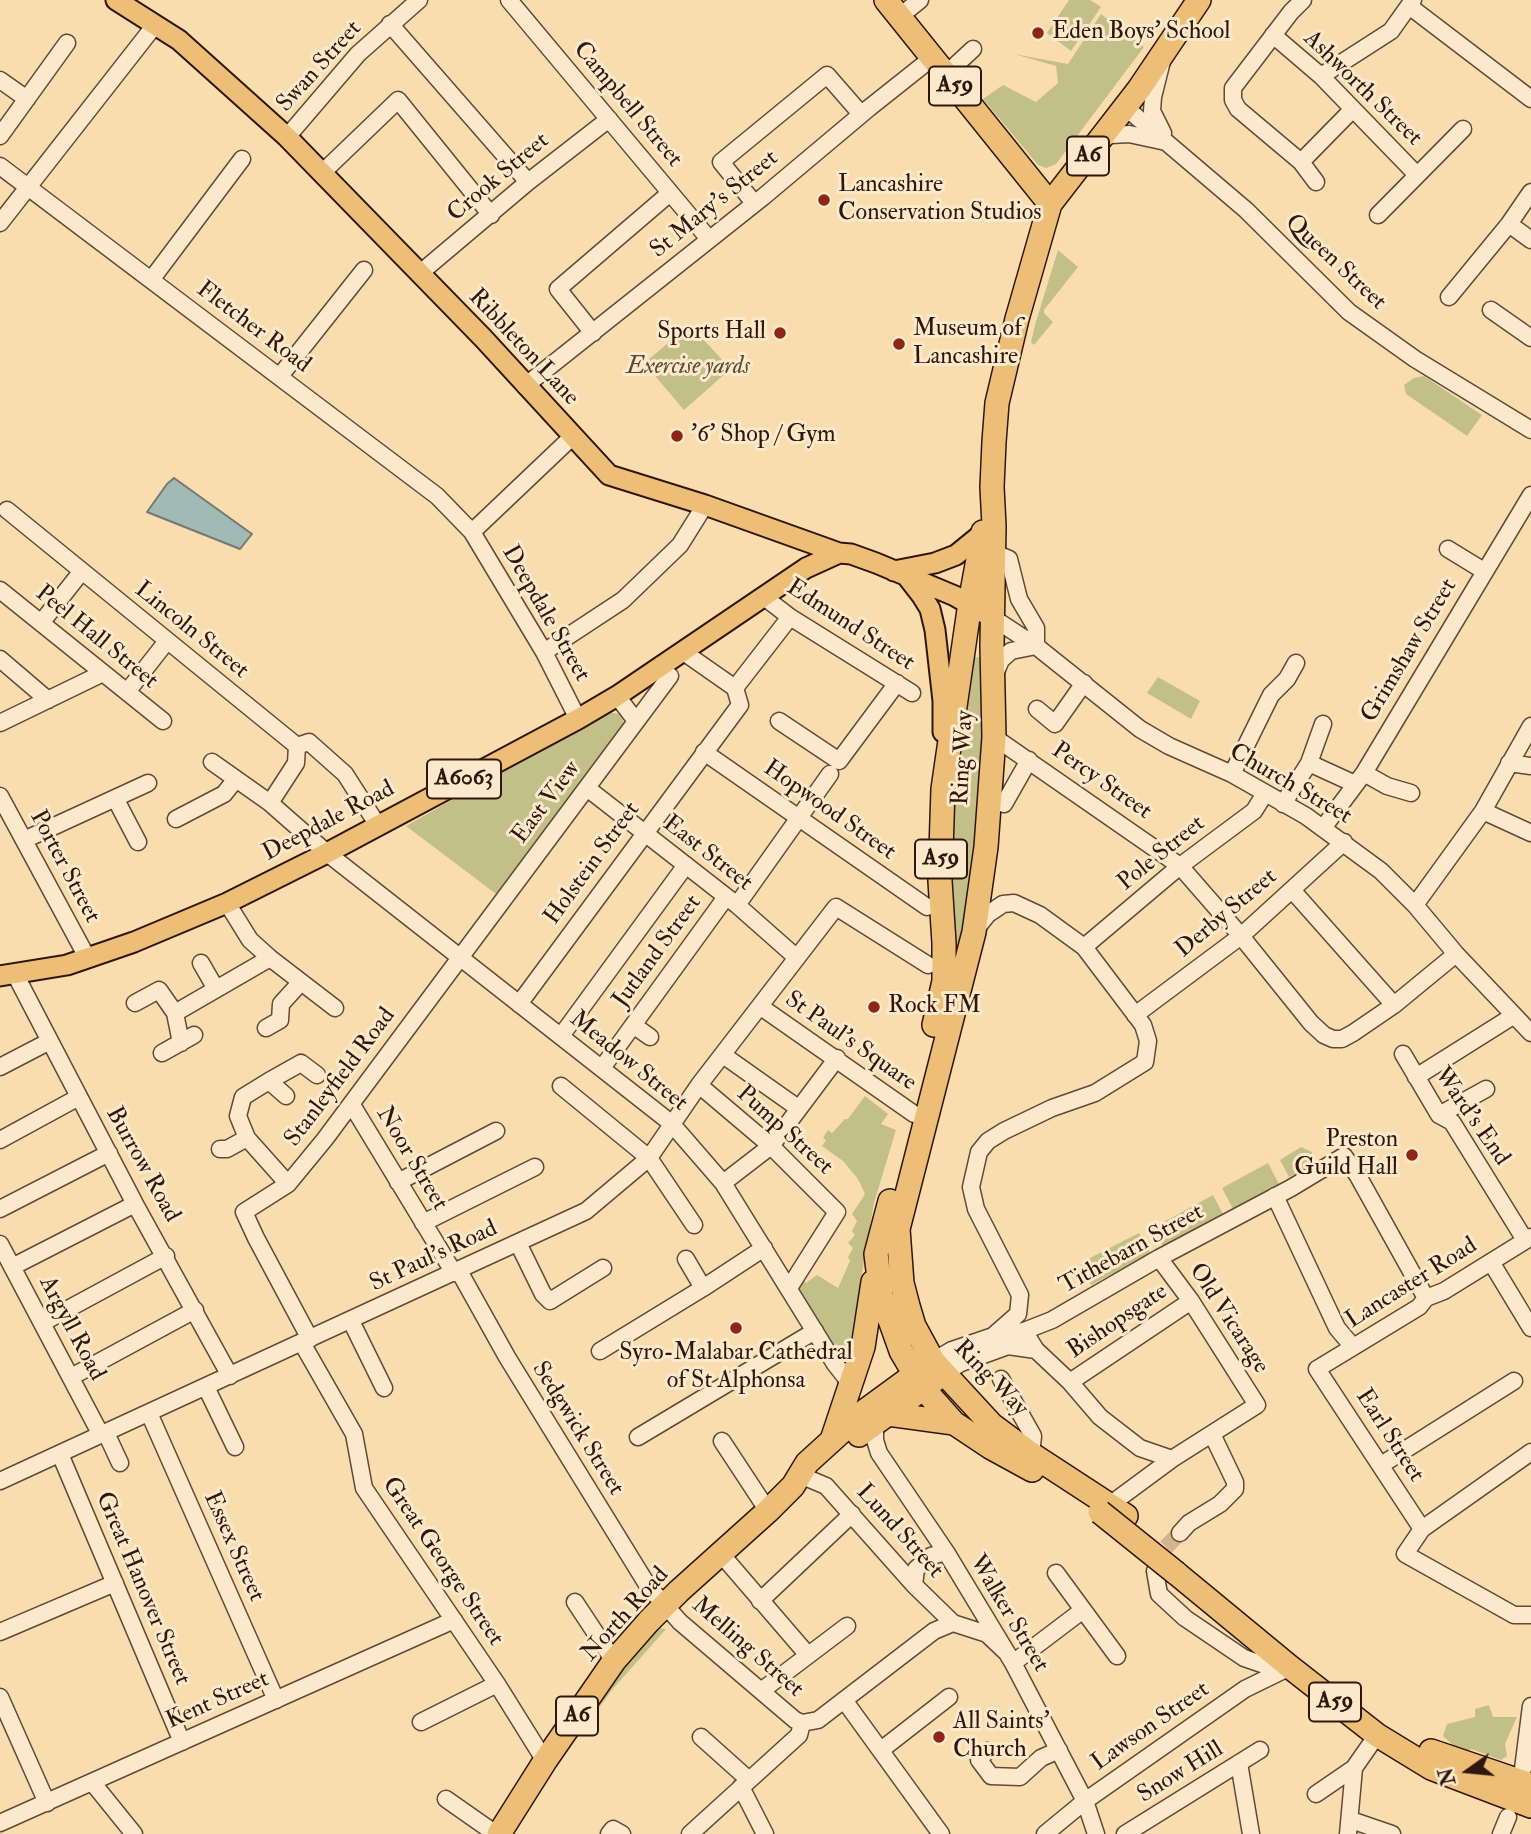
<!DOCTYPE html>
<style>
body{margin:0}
#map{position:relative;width:1531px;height:1834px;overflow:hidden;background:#faddaf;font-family:"IM FELL Double Pica",serif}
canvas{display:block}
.north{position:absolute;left:1433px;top:1736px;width:70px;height:70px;-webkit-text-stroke:5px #fce9cb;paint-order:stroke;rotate:255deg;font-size:19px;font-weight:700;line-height:28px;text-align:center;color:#30170d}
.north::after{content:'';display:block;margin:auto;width:24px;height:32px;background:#30170d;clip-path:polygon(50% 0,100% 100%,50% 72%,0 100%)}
</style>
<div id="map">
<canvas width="1531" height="1834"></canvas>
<div class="north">N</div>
</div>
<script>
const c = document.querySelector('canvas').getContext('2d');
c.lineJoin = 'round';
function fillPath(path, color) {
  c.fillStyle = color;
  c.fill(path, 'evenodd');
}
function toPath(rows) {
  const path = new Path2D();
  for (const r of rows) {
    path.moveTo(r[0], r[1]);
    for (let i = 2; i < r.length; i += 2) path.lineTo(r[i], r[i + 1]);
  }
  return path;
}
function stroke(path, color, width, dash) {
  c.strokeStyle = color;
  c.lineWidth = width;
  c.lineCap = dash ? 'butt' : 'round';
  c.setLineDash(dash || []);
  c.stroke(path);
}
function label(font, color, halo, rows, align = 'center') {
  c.font = font + ' "IM FELL Double Pica",serif';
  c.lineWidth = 6;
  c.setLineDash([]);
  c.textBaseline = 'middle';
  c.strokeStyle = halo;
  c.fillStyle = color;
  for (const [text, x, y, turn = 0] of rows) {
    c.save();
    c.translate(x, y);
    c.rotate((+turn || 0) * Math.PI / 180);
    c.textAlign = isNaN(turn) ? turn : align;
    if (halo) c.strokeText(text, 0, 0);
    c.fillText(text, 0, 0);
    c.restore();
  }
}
fillPath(toPath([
 [1069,0,1090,0,1101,7,1071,51,1047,33],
 [1101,14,1144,47,1056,164,1046,168,1038,165,983,99,1003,85,1036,102,1058,83,1056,66,1014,54,1068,64],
 [1058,250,1078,267,1044,310,1044,313,1053,322,1034,345,1031,342,1035,325],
 [690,325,728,366,727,372,684,410,644,363],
 [1424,376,1482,415,1467,436,1406,394,1404,385,1414,378],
 [974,657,984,658,985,704,979,851,959,958,953,958,946,897,957,737],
 [1158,677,1200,701,1191,719,1147,693],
 [607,712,620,714,625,726,500,897,406,826],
 [865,1096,888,1114,881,1124,896,1130,874,1203,849,1349,829,1342,796,1289,801,1277,806,1283,817,1275,838,1288,850,1261,848,1257,853,1248,848,1243,855,1235,852,1231,857,1221,852,1214,865,1194,858,1179,843,1161,822,1146,826,1140,823,1138,828,1130,832,1133,845,1119,848,1119],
 [1301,1147,1312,1152,1312,1164,1289,1177,1280,1160],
 [1268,1163,1279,1184,1233,1209,1222,1188],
 [1213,1195,1223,1214,1163,1247,1153,1228],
 [1139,1233,1151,1254,1091,1285,1081,1266,1090,1258],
 [658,1628,666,1629,612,1690,530,1803,609,1683],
 [1489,1705,1493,1717,1517,1717,1505,1744,1507,1756,1501,1760,1471,1749,1467,1751,1456,1748,1443,1736,1447,1724,1475,1717,1475,1709]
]), '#c2c088');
const water = toPath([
 [174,478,252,534,240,549,147,512,167,484,174,478]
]);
fillPath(water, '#a1bab3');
stroke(water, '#747971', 2);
stroke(toPath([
 [1155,1568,1162,1551,1180,1533]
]), '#d2b58f', 16, [16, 8]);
const minor = toPath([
 [509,0,709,239],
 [1303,0,1291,12,1233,88,1233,100,1238,109,1301,162,1316,182],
 [1409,6,1531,99],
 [899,17,920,0],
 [390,24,528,182],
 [1273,35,1321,76,1417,175],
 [1162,61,1153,97,1152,111,1163,133],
 [945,75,973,49],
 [1321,76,1391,31,1413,0],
 [0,80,27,99],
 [1125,107,1246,210,1349,312,1415,359,1531,430],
 [0,136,67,43],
 [287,137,358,54,419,0],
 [1101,139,1111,135,1129,134,1166,142],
 [1301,162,1353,109],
 [0,166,437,496,472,532,544,652,578,719],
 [323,172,398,100,491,215],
 [754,203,721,162,827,75,861,114],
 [1378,215,1463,129],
 [0,223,155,25],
 [1509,224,1531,240],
 [419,274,528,182,609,119],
 [151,280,242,159],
 [1449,297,1509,224,1531,192],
 [1491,310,1531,338],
 [593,333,558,289,670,193],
 [280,376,364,270],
 [525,386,763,197,869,108,932,58],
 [7,510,297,746,296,763,270,803],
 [472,532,572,437],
 [1448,549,1484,571],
 [993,552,1009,559,1019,599,1036,628,1036,646,1011,651,1001,660,995,674],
 [0,590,163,721],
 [764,597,790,617,912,693],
 [993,618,1036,646,1140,729,1169,746,1232,774,1306,816,1381,871,1415,905,1456,954,1531,1033],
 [41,623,82,571],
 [682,651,735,688],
 [544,652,623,600,680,545,705,505],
 [0,659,48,700],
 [127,692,167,641],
 [617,696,636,721],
 [1037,709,1055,724,1084,683],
 [779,721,839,761,897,683],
 [0,723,103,673],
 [994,737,1180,866,1241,936,1311,1023,1324,1035,1333,1039,1342,1039,1353,1033,1394,1005,1456,954],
 [297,746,309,742,345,774,377,824],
 [704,752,927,907],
 [212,762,270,803,327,853,671,1123,723,1183,835,1364,846,1378,850,1391],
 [1309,763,1355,784],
 [1509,763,1531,766],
 [1364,773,1387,786,1411,793],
 [1232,774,1271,695,1287,679,1296,663],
 [587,788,737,905,797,958],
 [0,796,88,959],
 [115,798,138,842],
 [1004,804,1029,760],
 [1283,804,1309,763,1323,724],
 [1483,811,1531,833],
 [176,819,224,794,236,779],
 [1323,828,1364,773,1531,495],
 [24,840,148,783],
 [1292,890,1394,1005],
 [227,903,250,940,270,958,335,1008],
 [737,905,830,774],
 [1415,905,1483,811,1531,726],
 [976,929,988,914,1003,904,1014,903,1040,915,1084,947,1143,1025,1148,1041,1145,1062,1095,1093,1052,1108,1004,1131,988,1141,979,1152,971,1187,976,1209,1020,1295,1018,1314,993,1336],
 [1084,947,1180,866,1254,811,1264,795],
 [201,963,216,989],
 [15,974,135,1204,230,1376],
 [135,1003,159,990,175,1013,181,1043],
 [519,1004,740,705,735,688,790,617],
 [761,1007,914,1114],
 [175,1013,270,958],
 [1135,1015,1241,936,1344,842],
 [633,1025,650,1037],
 [266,1028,280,1020,281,1004,301,982],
 [561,1036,686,865],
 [162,1053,194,1035],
 [1403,1054,1439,1115,1452,1122,1525,1240],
 [723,1055,798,1108],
 [0,1067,50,1041],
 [602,1068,726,897],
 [1416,1077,1513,1016],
 [269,1081,243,1097,238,1116,247,1138,288,1184],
 [699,1085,771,1146,837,1212,789,1288],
 [561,1086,649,1158,694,1225],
 [286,1096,269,1081,301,1063,317,1075],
 [352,1105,454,1273],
 [1439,1115,1486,1089],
 [0,1140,79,1097],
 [220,1149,227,1149,247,1138],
 [398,1182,496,1131],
 [723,1183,771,1146,837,1058],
 [1275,1196,1337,1328,1353,1347],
 [0,1209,109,1153],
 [423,1223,535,1167],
 [518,1243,543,1294,550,1301,603,1268],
 [0,1244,101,1435],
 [686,1259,703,1288],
 [1491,1262,1531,1328],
 [12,1267,135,1204],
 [459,1271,507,1357,648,1586,680,1622,795,1720,802,1723,818,1720,934,1631,953,1623,987,1634,1006,1652],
 [351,1321,384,1388],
 [42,1323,166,1256],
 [1024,1331,1036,1350,1070,1382,1100,1417,1140,1448,1172,1459],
 [310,1339,256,1238,244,1212,288,1184,325,1139,670,676],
 [302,1343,354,1434,364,1488,497,1684,545,1761],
 [600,1351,703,1288,764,1248],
 [933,1361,952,1350,993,1336,1024,1331,1052,1320,1159,1258,1291,1188,1344,1156,1358,1176,1426,1298],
 [945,1373,961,1363,1008,1346,1036,1350],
 [71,1377,195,1310],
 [1001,1379,1033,1436,1031,1454],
 [1070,1382,1191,1301],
 [206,1387,235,1447],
 [149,1413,276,1700],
 [875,1422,875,1440,879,1453,946,1552,1013,1663,1085,1801,1096,1834],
 [106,1433,120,1463],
 [638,1437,815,1331],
 [722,1441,768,1511],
 [1531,1452,1422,1529,1405,1554,1514,1615,1531,1615],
 [60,1454,182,1742],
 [1381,1465,1514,1381],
 [807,1478,826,1486,914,1585,953,1623],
 [0,1481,586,1211,649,1158,699,1085,836,907,928,965],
 [1111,1504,1172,1459,1257,1405,1191,1301,1159,1258],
 [1422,1529,1317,1369,1419,1307,1426,1298,1444,1291,1531,1237],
 [1180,1533,1189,1523,1220,1504,1235,1489,1235,1482,1212,1434],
 [721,1554,807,1654],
 [1155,1571,1159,1594,1185,1618,1244,1658,1282,1671],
 [1056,1573,1117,1656],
 [914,1585,916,1569,931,1556,946,1552],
 [760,1601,852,1514],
 [575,1602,614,1661],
 [0,1632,115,1583],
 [1013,1663,1083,1610],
 [761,1691,847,1626],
 [0,1697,47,1803],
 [844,1700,941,1834],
 [421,1722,497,1684],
 [701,1737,749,1780],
 [881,1750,949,1697],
 [987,1751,979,1760,991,1776,1020,1777,1041,1758,1059,1750],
 [1239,1763,1251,1834],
 [1523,1769,1531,1706],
 [92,1782,134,1834],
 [741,1787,765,1834],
 [1316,1794,1354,1768],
 [446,1799,496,1834],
 [1351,1820,1392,1834],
 [0,1823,454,1620],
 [609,1834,613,1829,622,1834],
 [690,1834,799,1735,802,1723],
 [1045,1834,1085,1801,1245,1689,1290,1667],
 [1125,1834,1260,1750],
 [1348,1834,1354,1768,1377,1735],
 [1501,1834,1508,1817]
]);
const major = toPath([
 [116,0,179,40,287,137,483,338,609,475,705,505,839,553,851,554,876,563,955,596,993,618],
 [894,571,935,563,956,555,983,533],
 [908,578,922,596,930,609,935,630,943,701,943,732],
 [0,976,67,965,134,942,227,903,327,853,578,719,617,696,806,568,839,553]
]);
const highway = toPath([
 [886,0,1050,204],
 [934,1025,944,981,944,943,940,881,943,789,970,603,983,532],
 [890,1201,876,1254,881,1295,901,1351,923,1388,954,1423,990,1447,1032,1470],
 [888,1414,954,1423],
 [859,1435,936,1379],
 [833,1437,863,1347,873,1282],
 [1126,1516,1031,1454,992,1425,933,1361,914,1326,908,1306,902,1283,898,1229,974,932,986,847,994,737,992,646,994,526,992,487,994,442,997,403,1017,319,1050,204,1139,89,1199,0],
 [1176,1573,1290,1667,1377,1735,1431,1768,1531,1806],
 [1431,1751,1531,1785],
 [499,1834,545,1761,614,1661,649,1621,679,1591,768,1511,793,1486,807,1463,862,1413,925,1367]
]);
stroke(minor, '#624836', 19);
stroke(major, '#30170d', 23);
stroke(highway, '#30170d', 26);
stroke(minor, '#fce9cb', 16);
stroke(major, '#edbe78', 19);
stroke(highway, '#edbe78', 23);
const highwayBridge = toPath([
 [1100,1512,1176,1573]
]);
stroke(highwayBridge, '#30170d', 26, []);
stroke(highwayBridge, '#edbe78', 23);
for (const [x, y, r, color] of [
 [1038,33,7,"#8f2418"],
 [824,200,7,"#8f2418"],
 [780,333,7,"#8f2418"],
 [899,344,7,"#8f2418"],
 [677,436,7,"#8f2418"],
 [874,1007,7,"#8f2418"],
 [1412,1155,7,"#8f2418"],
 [736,1328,7,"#8f2418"],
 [939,1737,7,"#8f2418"]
]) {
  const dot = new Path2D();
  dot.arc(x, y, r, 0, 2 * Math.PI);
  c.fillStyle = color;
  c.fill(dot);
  stroke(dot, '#fce9cb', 2.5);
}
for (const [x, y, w] of [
 [955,86,52],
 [1088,156,42],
 [464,779,74],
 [941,859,52],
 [1335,1702,52],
 [577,1716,42]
]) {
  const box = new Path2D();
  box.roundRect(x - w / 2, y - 19.5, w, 39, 5);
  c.fillStyle = '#fce9cb';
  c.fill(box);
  stroke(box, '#30170d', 2);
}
label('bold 23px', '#30170d', null, [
 ["A59",955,86],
 ["A6",1088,156],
 ["A6063",464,779],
 ["A59",941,859],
 ["A59",1335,1702],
 ["A6",577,1716]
]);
label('24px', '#30170d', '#fce9cb', [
 ["Eden Boys' School",1052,33],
 ["Lancashire",838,186],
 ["Conservation Studios",838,214],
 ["Museum of",913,330],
 ["Lancashire",913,358],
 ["Sports Hall",766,333,"right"],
 ["'6' Shop / Gym",691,436],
 ["Rock FM",888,1007],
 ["Preston",1398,1141,"right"],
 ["Guild Hall",1398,1169,"right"],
 ["Syro-Malabar Cathedral",736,1354,"center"],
 ["of St Alphonsa",736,1382,"center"],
 ["All Saints'",953,1723],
 ["Church",953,1751]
], 'left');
label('24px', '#30170d', '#fce9cb', [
 ["Swan Street",320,67,-48],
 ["Ashworth Street",1362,89,44],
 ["Campbell Street",627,105,50],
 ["Crook Street",499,178,-40],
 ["St Mary's Street",715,205,-39],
 ["Queen Street",1335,263,43],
 ["Fletcher Road",253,328,37],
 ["Ribbleton Lane",523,348,47],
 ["Deepdale Street",545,614,60],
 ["Edmund Street",850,626,33],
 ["Lincoln Street",191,631,39],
 ["Peel Hall Street",96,638,39],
 ["Grimshaw Street",1410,651,-59],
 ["Ring Way",964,758,-87],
 ["Percy Street",1101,782,35],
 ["Church Street",1290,785,30],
 ["East View",547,803,-53],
 ["Hopwood Street",829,811,35],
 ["Deepdale Road",329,822,-28],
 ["East Street",707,854,38],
 ["Pole Street",1162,854,-39],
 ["Holstein Street",593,864,-54],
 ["Porter Street",64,867,62],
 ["Derby Street",1227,914,-40],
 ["Jutland Street",658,952,-54],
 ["St Paul's Square",850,1042,35],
 ["Meadow Street",628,1062,39],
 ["Stanleyfield Road",341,1078,-53],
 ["Ward's End",1471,1117,55],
 ["Pump Street",784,1131,42],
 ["Noor Street",411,1159,59],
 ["Burrow Road",142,1165,61],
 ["Tithebarn Street",1132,1250,-29],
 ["St Paul's Road",434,1257,-25],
 ["Lancaster Road",1412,1284,-32],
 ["Old Vicarage",1228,1319,57],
 ["Bishopsgate",1118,1322,-34],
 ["Argyll Road",71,1329,62],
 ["Ring Way",990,1379,46],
 ["Sedgwick Street",577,1429,58],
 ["Earl Street",1389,1436,57],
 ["Lund Street",899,1532,48],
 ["Essex Street",233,1547,66],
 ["Great George Street",442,1562,56],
 ["Great Hanover Street",142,1589,67],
 ["Walker Street",1008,1614,59],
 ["North Road",626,1615,-48],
 ["Melling Street",747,1648,41],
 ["Kent Street",218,1701,-24],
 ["Lawson Street",1151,1727,-35],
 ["Snow Hill",1181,1773,-32]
]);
label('italic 24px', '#5c4a32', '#fce9cb', [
 ["Exercise yards",688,368]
]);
</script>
